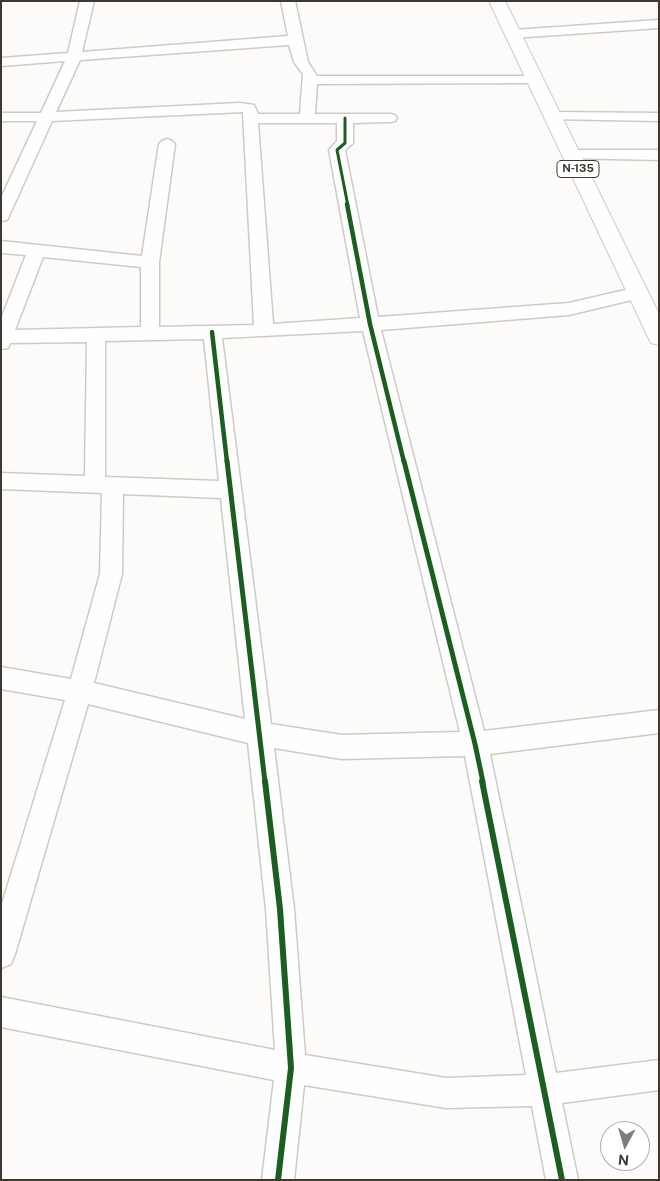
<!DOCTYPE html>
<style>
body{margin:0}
#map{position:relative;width:660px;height:1181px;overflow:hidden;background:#fdfbf9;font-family:"Public Sans",sans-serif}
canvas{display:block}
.frame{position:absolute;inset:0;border:2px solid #3e3831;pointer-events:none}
.north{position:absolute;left:600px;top:1121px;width:50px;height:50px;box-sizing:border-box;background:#fff;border:1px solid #b2afad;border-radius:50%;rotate:186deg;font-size:14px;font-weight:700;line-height:20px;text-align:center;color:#3e3831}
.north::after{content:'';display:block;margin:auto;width:18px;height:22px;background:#817c77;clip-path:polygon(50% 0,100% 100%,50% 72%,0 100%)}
</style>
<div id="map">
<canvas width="660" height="1181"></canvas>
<div class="frame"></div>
<div class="north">N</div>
</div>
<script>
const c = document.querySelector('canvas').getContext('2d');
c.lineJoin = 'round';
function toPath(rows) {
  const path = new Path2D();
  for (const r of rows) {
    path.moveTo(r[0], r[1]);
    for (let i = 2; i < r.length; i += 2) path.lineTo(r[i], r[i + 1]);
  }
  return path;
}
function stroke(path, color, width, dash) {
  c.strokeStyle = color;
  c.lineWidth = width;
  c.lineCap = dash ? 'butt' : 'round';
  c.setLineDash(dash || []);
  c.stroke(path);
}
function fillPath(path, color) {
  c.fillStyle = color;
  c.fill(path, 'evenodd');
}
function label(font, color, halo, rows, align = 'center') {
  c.font = font + ' "Public Sans",sans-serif';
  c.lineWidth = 4.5;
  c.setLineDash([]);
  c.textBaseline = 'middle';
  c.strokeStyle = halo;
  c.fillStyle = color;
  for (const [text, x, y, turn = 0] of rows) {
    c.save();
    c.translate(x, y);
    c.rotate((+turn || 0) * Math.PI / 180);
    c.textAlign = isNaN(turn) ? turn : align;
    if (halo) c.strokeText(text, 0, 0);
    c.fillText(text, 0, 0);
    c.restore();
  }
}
const minor = toPath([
 [80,1,94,1,82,52,288,36,281,1,295,1,308,62,317,76,540,76,542,79,540,82,535,83,317,84,315,114,390,114,395,115,397,118,395,121,390,122,353,123,353,143,345,150,378,317,569,303,638,287,644,289,647,293,644,297,569,315,381,330,484,731,659,710,659,733,490,754,556,1073,659,1060,659,1090,562,1103,578,1180,546,1180,532,1106,446,1108,304,1085,294,1180,262,1180,274,1080,1,1027,1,997,275,1050,266,909,248,743,88,704,15,954,11,964,1,968,1,907,65,700,1,689,1,667,71,679,100,574,102,493,1,489,1,473,85,476,87,342,10,343,8,348,1,349,1,319,26,255,1,253,1,241,142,256,159,144,162,141,167,139,172,141,175,144,159,262,159,327,254,325,243,112,52,121,9,216,7,220,1,221,1,198,37,121,1,121,1,113,41,113,65,61,1,66,1,58,68,53,80,1],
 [289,45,294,62,303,74,300,114,258,114,254,105,240,103,56,112,80,60,289,45],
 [258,123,337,123,337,141,329,150,360,318,273,324,258,123],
 [43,257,141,267,141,327,15,330,43,257],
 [363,331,460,732,342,735,271,724,222,338,363,331],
 [204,339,219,481,105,477,105,341,204,339],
 [123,494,221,498,245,719,94,683,122,574,123,494],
 [274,748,342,759,465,756,526,1075,446,1078,305,1055,294,909,274,748],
 [659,20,659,28,513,38,506,34,513,30,659,20],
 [553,112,659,113,659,121,548,119,546,116,548,113,553,112],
 [571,150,659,150,659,160,565,158,563,155,565,152,571,150]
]);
const trunk = toPath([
 [489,1,505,1,659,314,659,345,651,343,648,337,489,1]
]);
stroke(minor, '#cecac6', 3);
stroke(trunk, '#cecac6', 2);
fillPath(minor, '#fffefe');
fillPath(trunk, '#fffefe');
stroke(toPath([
 [345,118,345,143,337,150,348,206]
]), '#1b5e20', 3);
stroke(toPath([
 [347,204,370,324,404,462],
 [212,332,227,462]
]), '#1b5e20', 4.5);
stroke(toPath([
 [227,461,265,782],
 [404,461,475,744,483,782]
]), '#1b5e20', 5);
stroke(toPath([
 [265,781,280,909,291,1068,278,1180],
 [482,781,562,1180]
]), '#1b5e20', 6);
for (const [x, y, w] of [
 [578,169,42]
]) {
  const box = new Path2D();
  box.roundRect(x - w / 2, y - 8.5, w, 17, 4);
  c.fillStyle = '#fff';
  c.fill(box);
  stroke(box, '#3e3831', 1);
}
label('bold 11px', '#3e3831', null, [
 ["N-135",578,169]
]);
</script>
